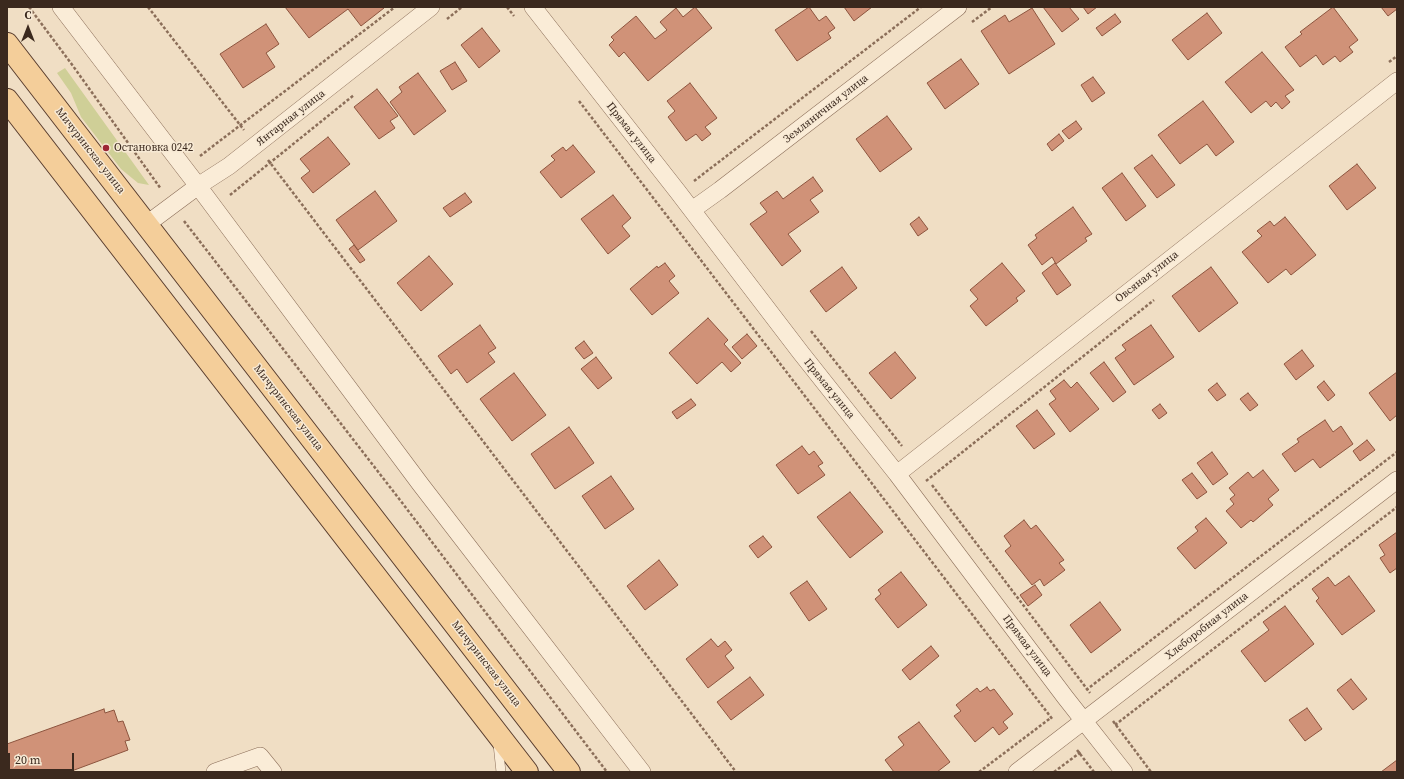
<!DOCTYPE html>
<meta charset="utf-8">
<style>
body{margin:0}
#map{position:relative;width:1404px;height:779px;overflow:hidden;background:#f0dec4;font-family:"Source Serif 4",serif}
canvas{display:block}
.frame{position:absolute;inset:0;border:8px solid #3b291e;pointer-events:none}
.north{position:absolute;left:8px;top:8px;width:40px;height:40px;-webkit-text-stroke:3px #f7e9d4;paint-order:stroke;rotate:0deg;font-size:11px;font-weight:700;line-height:16px;text-align:center;color:#3b291e}
.north::after{content:'';display:block;margin:auto;width:14px;height:18px;background:#3b291e;clip-path:polygon(50% 0,100% 100%,50% 72%,0 100%)}
.scale{position:absolute;left:8px;top:753px;width:66px;height:18px;box-sizing:border-box;border:2px solid #3b291e;border-top:0;padding-left:5px;font-size:12px;line-height:14px;white-space:nowrap;color:#3b291e;-webkit-text-stroke:3px #f7e9d4;paint-order:stroke}
</style>
<div id="map">
<canvas width="1404" height="779"></canvas>
<div class="frame"></div>
<div class="north">С</div>
<div class="scale">20 m</div>
</div>
<script>
const c = document.querySelector('canvas').getContext('2d');
c.lineJoin = 'round';
function fillPath(path, color) {
  c.fillStyle = color;
  c.fill(path, 'evenodd');
}
function toPath(rows) {
  const path = new Path2D();
  for (const r of rows) {
    path.moveTo(r[0], r[1]);
    for (let i = 2; i < r.length; i += 2) path.lineTo(r[i], r[i + 1]);
  }
  return path;
}
function stroke(path, color, width, dash) {
  c.strokeStyle = color;
  c.lineWidth = width;
  c.lineCap = dash ? 'butt' : 'round';
  c.setLineDash(dash || []);
  c.stroke(path);
}
function label(font, color, halo, rows, align = 'center') {
  c.font = font + ' "Source Serif 4",serif';
  c.lineWidth = 3;
  c.setLineDash([]);
  c.textBaseline = 'middle';
  c.strokeStyle = halo;
  c.fillStyle = color;
  for (const [text, x, y, turn = 0] of rows) {
    c.save();
    c.translate(x, y);
    c.rotate((+turn || 0) * Math.PI / 180);
    c.textAlign = isNaN(turn) ? turn : align;
    if (halo) c.strokeText(text, 0, 0);
    c.fillText(text, 0, 0);
    c.restore();
  }
}
fillPath(toPath([
 [65,68,149,185,138,183,121,169,81,117,71,93,57,73]
]), '#cfcf97');
const building = toPath([
 [285,7,383,7,384,8,361,26,348,9,309,38,285,7],
 [695,7,712,28,648,81,624,52,619,57,609,45,614,40,611,37,636,16,655,39,667,30,660,22,676,8,683,17,695,7],
 [809,7,819,21,826,16,835,28,828,33,831,38,797,61,775,30,809,7],
 [844,7,872,7,854,21,844,7],
 [1043,7,1069,7,1079,19,1062,32,1043,7],
 [1083,7,1097,7,1088,14,1083,7],
 [1333,7,1358,40,1349,47,1353,52,1340,62,1335,56,1323,65,1316,55,1300,67,1285,47,1302,34,1300,32,1333,7],
 [1381,7,1397,7,1397,9,1388,16,1381,7],
 [1032,8,1055,44,1009,74,981,31,1005,15,1009,22,1032,8],
 [1207,13,1222,33,1188,60,1172,40,1207,13],
 [1115,14,1121,22,1102,36,1096,28,1115,14],
 [266,24,279,44,266,53,275,67,243,88,220,54,266,24],
 [482,28,500,51,479,68,461,45,482,28],
 [1262,52,1294,90,1285,96,1290,102,1282,109,1276,102,1271,107,1266,101,1251,113,1225,82,1262,52],
 [961,59,979,84,945,109,927,83,961,59],
 [455,62,467,81,452,90,440,71,455,62],
 [418,73,446,111,414,135,390,102,402,92,399,87,418,73],
 [1093,77,1105,93,1092,102,1081,85,1093,77],
 [690,83,717,118,705,127,711,134,702,141,696,134,686,141,668,117,675,111,667,101,690,83],
 [377,89,398,116,390,121,395,128,379,139,354,107,377,89],
 [1203,101,1234,142,1216,156,1207,144,1180,164,1158,135,1203,101],
 [887,116,912,149,880,172,856,139,887,116],
 [1076,121,1082,129,1069,139,1062,131,1076,121],
 [1059,134,1064,141,1052,151,1047,144,1059,134],
 [328,137,350,164,313,193,301,178,310,171,300,159,328,137],
 [573,145,595,172,561,198,540,172,555,160,551,156,563,147,566,151,573,145],
 [1152,155,1175,185,1157,198,1134,168,1152,155],
 [1357,164,1376,188,1347,210,1329,186,1357,164],
 [1122,173,1146,206,1126,221,1102,188,1122,173],
 [813,177,823,191,810,200,819,212,788,234,801,251,782,266,750,224,767,212,760,203,777,191,783,199,813,177],
 [375,191,397,221,358,250,336,220,375,191],
 [465,193,472,202,450,217,443,208,465,193],
 [613,195,631,218,622,226,630,236,608,254,581,219,613,195],
 [1073,207,1092,234,1085,238,1087,241,1056,264,1052,257,1042,265,1028,245,1037,238,1035,235,1073,207],
 [919,217,928,229,918,236,910,224,919,217],
 [1285,217,1316,255,1291,275,1286,269,1268,283,1242,252,1262,236,1257,231,1270,221,1274,226,1285,217],
 [354,245,365,260,360,263,349,249,354,245],
 [429,256,453,284,421,311,397,283,429,256],
 [665,263,675,276,669,281,679,293,652,315,630,289,657,266,658,268,665,263],
 [1002,263,1025,291,1016,298,1018,301,986,326,970,306,978,299,970,290,1002,263],
 [1055,263,1071,285,1057,295,1042,273,1055,263],
 [842,267,857,288,826,312,810,291,842,267],
 [1211,267,1238,303,1199,332,1172,296,1211,267],
 [708,318,728,340,724,344,741,363,731,372,722,362,697,384,669,353,708,318],
 [480,325,496,348,488,353,495,362,467,383,457,369,451,374,438,356,480,325],
 [1151,325,1174,357,1134,385,1115,358,1126,350,1122,345,1151,325],
 [747,334,757,346,742,359,732,347,747,334],
 [584,341,593,353,584,359,575,348,584,341],
 [1302,350,1314,366,1296,380,1284,364,1302,350],
 [895,352,916,378,891,399,869,373,895,352],
 [596,357,612,378,598,389,581,369,596,357],
 [1104,362,1126,392,1113,402,1090,373,1104,362],
 [1397,372,1397,415,1390,421,1369,393,1397,372],
 [514,373,546,415,512,441,480,399,514,373],
 [1064,380,1071,388,1077,382,1099,409,1070,432,1049,404,1056,399,1050,391,1064,380],
 [1324,381,1335,395,1328,401,1317,387,1324,381],
 [1217,383,1226,395,1217,401,1208,390,1217,383],
 [1248,393,1258,405,1250,411,1240,399,1248,393],
 [691,399,696,405,677,419,672,412,691,399],
 [1160,404,1167,413,1159,419,1152,410,1160,404],
 [1037,410,1055,434,1034,449,1016,426,1037,410],
 [1325,420,1333,432,1341,426,1353,444,1320,468,1313,459,1295,472,1282,454,1299,442,1297,439,1325,420],
 [569,427,594,463,555,489,531,454,569,427],
 [1367,440,1375,450,1360,461,1353,451,1367,440],
 [802,446,809,455,814,451,823,463,818,466,825,475,798,494,776,465,802,446],
 [1212,452,1228,474,1213,485,1197,463,1212,452],
 [1263,470,1279,490,1268,499,1273,505,1253,522,1251,520,1241,528,1226,511,1234,504,1230,499,1235,495,1229,488,1248,472,1253,478,1263,470],
 [1192,473,1207,492,1197,499,1182,480,1192,473],
 [611,476,634,509,605,529,582,496,611,476],
 [850,492,883,532,850,558,817,517,850,492],
 [1206,518,1227,543,1195,569,1177,548,1198,531,1195,527,1206,518],
 [1024,520,1031,529,1036,525,1064,560,1059,563,1065,570,1044,586,1040,579,1032,585,1005,551,1011,546,1004,536,1024,520],
 [1397,532,1397,568,1390,573,1380,558,1385,555,1379,545,1397,532],
 [763,536,772,547,758,558,749,546,763,536],
 [659,560,678,585,645,610,627,586,659,560],
 [901,572,927,605,898,628,875,599,881,594,878,590,901,572],
 [1349,576,1375,611,1342,635,1316,601,1319,598,1312,589,1328,577,1335,586,1349,576],
 [807,581,827,609,809,621,790,593,807,581],
 [1035,585,1042,595,1028,606,1020,595,1035,585],
 [1100,602,1121,630,1091,653,1070,625,1100,602],
 [1285,606,1314,644,1265,682,1241,651,1269,630,1263,622,1285,606],
 [711,639,718,647,725,641,732,650,725,656,734,668,708,688,686,659,711,639],
 [931,646,939,656,910,680,902,670,931,646],
 [750,677,764,695,731,720,717,702,750,677],
 [1351,679,1367,699,1353,710,1337,690,1351,679],
 [987,687,990,691,994,689,1013,714,1003,722,1008,728,999,735,993,727,975,742,954,716,961,711,956,705,977,688,980,692,987,687],
 [1307,708,1322,729,1305,741,1289,720,1307,708],
 [104,709,105,713,114,710,118,722,123,721,130,740,125,741,128,750,69,772,7,772,7,744,104,709],
 [919,722,950,762,937,772,894,772,885,760,904,745,898,737,919,722],
 [1397,760,1397,772,1381,772,1397,760]
]);
fillPath(building, '#d09278');
stroke(building, '#8c543e', 1);
const lane = toPath([
 [498,744,501,772]
]);
const street = toPath([
 [61,7,198,186,421,485,642,772],
 [533,7,678,192,801,353,897,474,1065,697,1124,772],
 [692,210,720,190,958,7],
 [147,224,198,186,229,166,431,7],
 [897,474,1397,81],
 [215,772,260,756,273,772],
 [1017,772,1397,480]
]);
const primary = toPath([
 [7,44,569,772],
 [7,100,527,772]
]);
stroke(lane, '#8b6e59', 10);
stroke(street, '#8b6e59', 18);
stroke(primary, '#593d2e', 24);
stroke(toPath([
 [29,7,73,66,161,189],
 [148,7,244,130],
 [507,7,514,16],
 [447,19,462,7],
 [972,22,992,7],
 [1389,62,1397,56],
 [579,101,1053,720],
 [200,156,395,7],
 [268,160,736,772],
 [694,181,921,7],
 [230,195,354,95],
 [184,221,400,500,607,772],
 [811,331,902,446],
 [926,481,1154,300],
 [932,485,1090,693],
 [1086,690,1397,452],
 [1113,721,1151,772],
 [1115,725,1397,507],
 [1077,750,1094,772],
 [979,772,1052,717],
 [1054,772,1081,752]
]), '#8b6e59', 2.5, [3, 2]);
stroke(lane, '#faecd7', 9);
stroke(street, '#faecd7', 17);
stroke(primary, '#f4ce9a', 22);
for (const [x, y, r, color] of [
 [106,148,4,"#9d2735"]
]) {
  const dot = new Path2D();
  dot.arc(x, y, r, 0, 2 * Math.PI);
  c.fillStyle = color;
  c.fill(dot);
  stroke(dot, '#f7e9d4', 1.5);
}
label('11px', '#3b291e', '#f7e9d4', [
 ["Земляничная улица",826,109,-38],
 ["Янтарная улица",291,118,-38],
 ["Прямая улица",631,133,52],
 ["Мичуринская улица",90,151,52],
 ["Овсяная улица",1147,277,-38],
 ["Прямая улица",829,389,51],
 ["Мичуринская улица",288,408,52],
 ["Хлеборобная улица",1207,626,-38],
 ["Прямая улица",1027,646,53],
 ["Мичуринская улица",486,664,52]
]);
label('11px', '#3b291e', '#f7e9d4', [
 ["Остановка 0242",114,148]
], 'left');
</script>
